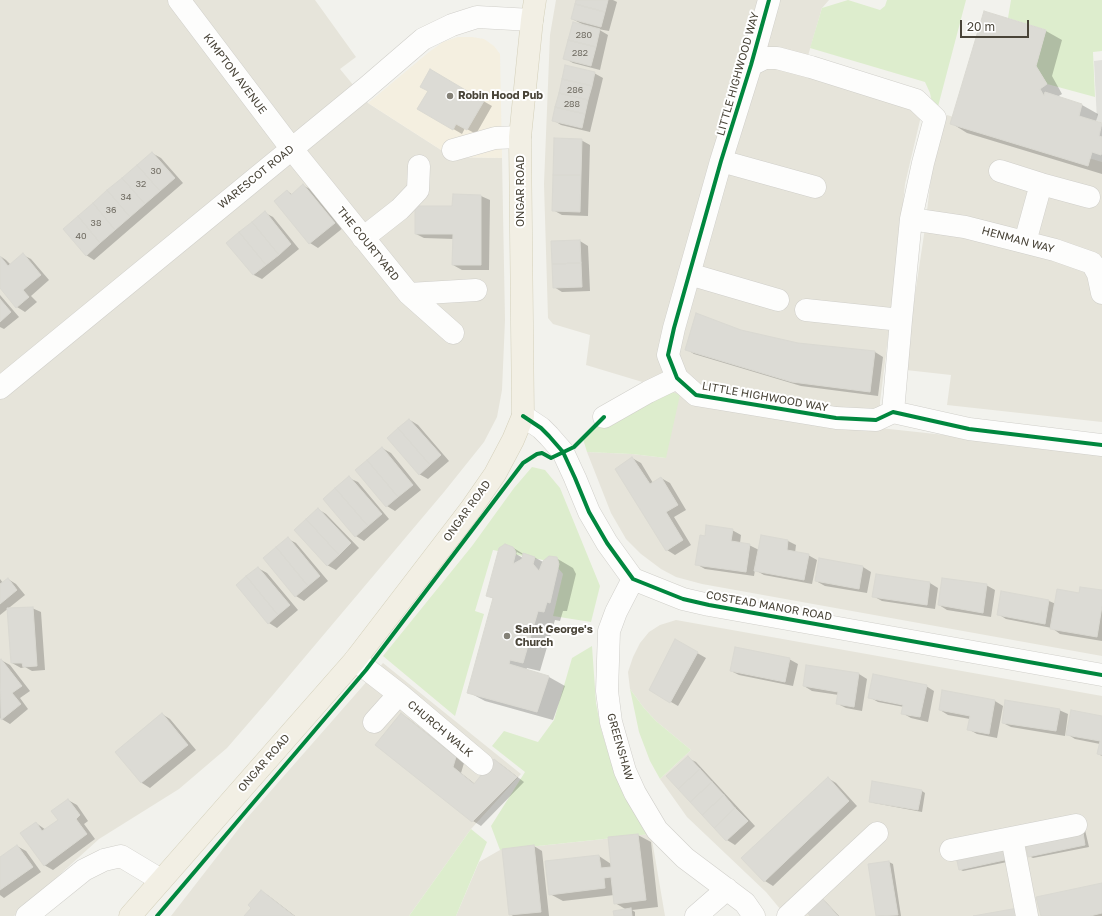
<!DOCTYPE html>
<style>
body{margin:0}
#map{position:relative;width:1102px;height:916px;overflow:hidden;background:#f2f2ed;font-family:"Golos Text",sans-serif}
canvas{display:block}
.scale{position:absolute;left:960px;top:20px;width:69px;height:18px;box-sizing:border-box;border:2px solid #494438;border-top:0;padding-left:5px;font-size:12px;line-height:14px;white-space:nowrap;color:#494438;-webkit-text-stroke:3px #fff;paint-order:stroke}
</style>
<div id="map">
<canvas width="1102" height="916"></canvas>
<div class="scale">20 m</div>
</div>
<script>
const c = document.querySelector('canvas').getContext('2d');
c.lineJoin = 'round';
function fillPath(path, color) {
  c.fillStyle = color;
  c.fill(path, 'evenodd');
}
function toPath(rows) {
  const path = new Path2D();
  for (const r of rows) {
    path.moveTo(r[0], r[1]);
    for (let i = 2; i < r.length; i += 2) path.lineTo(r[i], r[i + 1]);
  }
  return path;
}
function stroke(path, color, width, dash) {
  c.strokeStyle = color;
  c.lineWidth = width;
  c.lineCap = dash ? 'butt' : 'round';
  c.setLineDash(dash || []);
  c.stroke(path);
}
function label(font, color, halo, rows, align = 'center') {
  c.font = font + ' "Golos Text",sans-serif';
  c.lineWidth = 4;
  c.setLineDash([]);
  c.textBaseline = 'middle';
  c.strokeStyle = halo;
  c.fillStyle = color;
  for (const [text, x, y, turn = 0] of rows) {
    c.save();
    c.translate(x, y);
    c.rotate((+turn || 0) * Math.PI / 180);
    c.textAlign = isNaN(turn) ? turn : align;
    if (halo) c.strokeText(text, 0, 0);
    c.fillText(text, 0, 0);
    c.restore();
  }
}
fillPath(toPath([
 [0,0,315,0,356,57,340,69,368,103,452,157,502,158,505,320,502,390,497,417,484,442,444,492,272,696,227,748,179,789,99,839,14,916,0,916],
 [556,0,829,0,822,8,805,66,906,96,921,116,905,184,895,282,880,402,880,428,1102,452,1102,656,702,584,676,577,661,569,641,554,626,539,611,513,587,452,632,454,666,458,659,387,586,365,590,335,553,324,548,318,544,184,550,35],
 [947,115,1102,162,1102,422,947,405,951,375,906,370,911,321,925,228,932,169],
 [676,620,1102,696,1102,916,786,916,766,892,687,817,660,779,691,750,656,721,644,708,630,689,628,672,633,657,640,643,649,632,660,625],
 [383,663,521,774,471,829,409,916,171,916,247,818],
 [651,834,665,916,456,916,479,862,500,850]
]), '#e6e4da');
fillPath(toPath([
 [458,37,472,37,484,39,494,46,500,54,502,158,452,157,368,103,429,52,443,42]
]), '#f4efe0');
fillPath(toPath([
 [848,0,880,10,885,6,887,0,966,0,935,118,930,93,925,82,810,48,822,8],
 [1011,0,1102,0,1102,51,1093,52,1095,97,1047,84,1036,66,1046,30,1008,18],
 [659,387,680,395,666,458,632,454,587,452,583,439,604,417],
 [532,467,545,470,560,488,600,586,591,622,553,616,563,574,553,562,493,550,475,611,484,614,455,716,383,656,472,546,514,488],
 [592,646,596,703,601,729,611,762,620,786,651,834,500,850,491,826,525,772,492,746,504,731,538,742,554,720,572,658],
 [630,689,644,708,656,721,691,750,660,779,650,761,639,732],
 [471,829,487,842,456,916,409,916]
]), '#ddedcd');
fillPath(toPath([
 [1102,60,1102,123,1097,121,1094,61]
]), '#e1e1dc');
fillPath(toPath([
 [577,0,613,0,617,2,609,31,598,29,608,35,600,70,573,63,564,58,582,24,572,19],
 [985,12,1046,31,1062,40,1052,76,1062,94,1057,97,1082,105,1098,114,1096,122,1102,124,1102,174,967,133,951,123],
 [431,71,492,106,476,134,465,128,462,134,419,109,429,91],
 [594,73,603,78,590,132,561,125,553,120],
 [581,140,590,145,588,216,562,215,553,210],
 [152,153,161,158,183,183,94,260,86,255],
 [304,186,312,190,343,228,318,248,310,243,275,201,287,191,293,195],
 [454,195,481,196,490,200,489,270,462,270,453,265,454,239,424,238,416,234,453,207],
 [265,213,273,217,299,249,262,279,254,275,228,243],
 [580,241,588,246,590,291,562,292,554,287],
 [23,255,31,259,49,280,31,296,37,302,25,312,17,307,0,286,0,256,6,260,11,265],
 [0,295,19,317,4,329,0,327],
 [741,331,798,344,875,352,883,357,878,396,801,386,694,354,686,349],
 [410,420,418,425,449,461,428,479,419,474],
 [382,448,391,453,421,490,395,511,387,506],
 [632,458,641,463,653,483,661,478,670,483,686,510,674,517,691,545,675,555,667,550],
 [349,478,358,482,389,519,364,541,356,536],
 [318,509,326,514,359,548,336,570,327,565],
 [732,530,741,535,740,543,749,545,759,550,762,536,788,541,796,545,795,553,808,555,817,560,812,584,764,575,755,570,754,576,705,569,696,564,706,537],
 [288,539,296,543,328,581,304,601,296,596],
 [512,547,525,555,534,557,543,562,556,558,573,568,576,574,567,611,563,611,560,621,555,620,540,671,527,668,526,670,549,677,565,686,553,720,485,701,468,692,494,599,487,595],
 [517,552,523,555,523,558,516,554],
 [863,567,871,572,867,593,825,586,816,581],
 [258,568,267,573,298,610,277,628,269,623],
 [877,575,930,583,938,588,935,609,882,601,873,596],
 [0,579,3,583,8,579,16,584,25,595,0,615],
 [986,585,995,590,991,617,947,610,939,605],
 [1102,591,1102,641,1060,634,1052,628,1006,619,998,614,1002,592,1049,601,1056,604,1079,594],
 [32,608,41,612,45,670,32,671,25,667,21,668,12,663],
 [676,641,706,658,678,706,650,690],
 [789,659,798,664,793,686,739,675,731,671],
 [1,660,10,665,30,691,20,698,28,709,10,724,0,718,0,661],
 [859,674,867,679,862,711,846,708,838,704,839,695,812,691,804,686],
 [926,686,934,691,928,722,911,718,902,713,904,707,878,702,869,697],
 [995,701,1003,706,997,738,977,734,968,729,970,719,948,715,940,710],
 [1059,710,1068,714,1065,736,1011,727,1003,723],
 [162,714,170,719,196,750,150,788,142,783,116,752],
 [401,714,409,719,464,763,461,773,475,784,494,760,502,765,524,782,481,826,473,821,376,745],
 [1102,717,1102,756,1098,754,1100,744,1075,739,1067,734],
 [688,758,696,762,755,826,735,845,727,840],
 [828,778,836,783,857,806,773,886,765,881,743,858],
 [922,791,925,793,922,812,874,803,870,801],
 [68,800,77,805,88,821,84,824,95,839,53,870,44,865,36,823,46,830,60,820],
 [1085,830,1089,847,1033,858,1029,856],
 [638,835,651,842,658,907,632,910,635,912,635,916,615,916,627,910,615,903,614,895,563,901,550,894,599,856,611,864,609,838],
 [1009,845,1012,861,963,871,959,869],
 [17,846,26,851,41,872,4,898,0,895,0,858],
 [534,846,542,851,549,916,513,916,510,914],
 [889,862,893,864,901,916,878,916,869,865],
 [1102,884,1102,916,1042,916],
 [261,891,269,896,295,916,245,916,252,908],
 [822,899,826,902,839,916,811,916]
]), '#0003');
const building = toPath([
 [576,0,608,0,605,12,575,4,576,0],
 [575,4,605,12,601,27,571,19,575,4],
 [984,11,1046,30,1036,66,1047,84,1040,89,1044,96,1045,92,1082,104,1079,116,1102,123,1099,136,1102,137,1102,152,1101,155,1092,152,1088,166,950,124,984,11],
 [573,22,600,29,596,47,568,40,573,22],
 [568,40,596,47,591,66,563,59,568,40],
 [565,65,595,72,592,86,562,79,565,65],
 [430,69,484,101,467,130,456,124,453,130,417,109,428,91,420,87,430,69],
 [562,79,592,86,588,100,559,93,562,79],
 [559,93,588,100,585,114,555,107,559,93],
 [555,107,585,114,582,128,552,121,555,107],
 [554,138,582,139,581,175,553,175,554,138],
 [152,152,175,178,160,191,137,165,152,152],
 [137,165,160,191,145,204,122,178,137,165],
 [553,175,581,175,580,212,552,211,553,175],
 [122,178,145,204,130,217,107,190,122,178],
 [303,184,335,223,309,244,274,201,287,190,291,195,303,184],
 [107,190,130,217,115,230,93,203,107,190],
 [453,194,481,195,481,265,452,265,453,234,415,234,415,206,452,206,453,194],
 [93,203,115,230,100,243,78,216,93,203],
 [265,211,291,244,279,255,252,222,265,211],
 [78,216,100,243,86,256,63,229,78,216],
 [252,222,279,255,266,265,239,232,252,222],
 [239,232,266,265,253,275,226,243,239,232],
 [580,240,581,263,552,264,551,241,580,240],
 [23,253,41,275,23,290,29,297,16,308,0,288,0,256,8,266,23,253],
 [581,263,582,287,553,288,552,264,581,263],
 [0,299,11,312,0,322,0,299],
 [696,313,741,330,798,343,875,351,870,392,792,382,685,350,696,313],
 [409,419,441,455,430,465,398,428,409,419],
 [398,428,430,465,419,475,387,438,398,428],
 [382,447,413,485,398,497,367,460,382,447],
 [632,457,650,484,661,477,678,505,666,512,683,540,666,551,615,469,632,457],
 [367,460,398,497,386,507,355,470,367,460],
 [349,476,382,514,368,526,335,488,349,476],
 [335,488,368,526,355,537,323,499,335,488],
 [318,508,351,543,339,555,306,519,318,508],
 [306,519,339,555,327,566,294,530,306,519],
 [706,525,733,529,731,541,750,544,746,572,695,565,700,535,705,536,706,525],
 [761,535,788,540,787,550,809,554,804,580,754,571,761,535],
 [288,537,320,576,308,586,276,547,288,537],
 [505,544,513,547,516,552,513,564,522,559,523,553,535,557,533,564,539,571,543,561,549,556,557,557,559,564,550,603,547,602,544,612,538,611,523,663,510,660,509,664,549,676,537,712,467,693,493,598,486,596,499,548,505,544],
 [276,547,308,586,295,597,263,558,276,547],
 [819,558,863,566,859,589,815,581,819,558],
 [258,567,290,605,278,615,246,576,258,567],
 [876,574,930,582,927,605,872,597,876,574],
 [246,576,278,615,268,624,236,585,246,576],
 [8,578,17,590,0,604,0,584,8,578],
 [942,578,987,584,983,613,938,605,942,578],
 [1080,587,1102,590,1102,606,1097,637,1050,629,1057,589,1079,593,1080,587],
 [1001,591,1049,600,1045,624,997,615,1001,591],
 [33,607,37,666,23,667,22,663,11,663,7,608,33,607],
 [675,639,698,652,670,703,649,690,675,639],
 [735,647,790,658,785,682,730,671,735,647],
 [1,659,22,686,12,693,21,704,1,720,0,660,1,659],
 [806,665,859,673,854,707,836,704,838,692,803,686,806,665],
 [873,674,927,685,920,717,901,714,903,705,868,698,873,674],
 [942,690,995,700,989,734,967,730,970,716,939,710,942,690],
 [1005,700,1060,709,1056,731,1002,723,1005,700],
 [1071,710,1102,716,1102,755,1097,754,1100,741,1066,735,1071,710],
 [162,713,188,745,141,783,115,752,162,713],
 [401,713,456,757,453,767,474,784,494,759,517,777,472,822,375,745,401,713],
 [688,756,700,769,678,789,666,776,688,756],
 [700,769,712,782,690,802,678,789,700,769],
 [828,777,849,801,764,882,741,858,828,777],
 [872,781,922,790,918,810,869,802,872,781],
 [712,782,724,795,702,815,690,802,712,782],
 [724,795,735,808,714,828,702,815,724,795],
 [68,799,80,815,76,819,87,834,44,866,20,833,36,822,42,831,58,820,51,811,68,799],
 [735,808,748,821,726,841,714,828,735,808],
 [1082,826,1085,845,1028,857,1024,838,1082,826],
 [638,834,646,900,614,904,611,877,604,878,605,888,549,895,545,861,599,855,601,868,611,867,608,837,638,834],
 [1005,841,1009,859,959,870,955,852,1005,841],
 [17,845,33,867,0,890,0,857,17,845],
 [534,845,541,912,509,915,502,849,534,845],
 [889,861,898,915,876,916,868,864,889,861],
 [1102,883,1102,913,1090,916,1041,916,1036,897,1102,883],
 [261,890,294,916,244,916,251,908,248,905,261,890],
 [822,898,838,916,810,916,807,912,822,898],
 [631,908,632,916,614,916,613,911,631,908],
 [1018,908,1019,916,973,916,1018,908]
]);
fillPath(building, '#dcdbd5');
stroke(building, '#dad9d2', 1);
const minor = toPath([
 [179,0,291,148,409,294,453,333],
 [769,0,751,65,721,161,674,328,668,355,677,378,696,395,836,418,876,420,893,412,969,429,1102,445],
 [751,65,765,58,777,58,811,67,916,100,935,118,923,163,911,219,901,320,893,412],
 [453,150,495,138,520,137],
 [721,161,815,187],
 [1000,171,1041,184,1025,242],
 [1041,184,1089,197],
 [911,219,965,227,1055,250,1092,263,1098,274,1102,293],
 [363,238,400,209,418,190,419,166],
 [689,274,778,300],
 [409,294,476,290],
 [806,310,901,320],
 [0,388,366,88,423,39,452,25,477,17,532,20],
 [523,416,541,428,549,436,563,452,575,478,589,512,607,543,633,579,683,599,709,605,1102,675],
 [604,417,648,392,677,378],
 [633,579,616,612,609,631,607,691,611,722,625,771,635,793,657,830,685,858,745,903,754,916],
 [355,660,399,694,482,764],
 [374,722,399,694],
 [1012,838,1027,916],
 [951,850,1076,825],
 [27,916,84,870,104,860,121,856,161,880],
 [696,916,727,889],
 [788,916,877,833]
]);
const major = toPath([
 [130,916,355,660,470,510,495,474,513,440,523,416,520,137,532,20,535,0]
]);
stroke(minor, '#d0cfca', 23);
stroke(major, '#d4d0ba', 23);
stroke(minor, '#fdfdfc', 22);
stroke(major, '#f2efe4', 22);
stroke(toPath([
 [769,0,751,65,721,161,674,328,668,355,677,378,696,395,836,418,876,420,893,412,969,429,1102,445],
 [523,416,541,428,549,436,563,452,575,478,589,512,607,543,633,579,683,599,709,605,1102,675],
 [157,916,366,670,523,463,537,454,542,453,551,458,574,447,604,417]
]), '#00873e', 4);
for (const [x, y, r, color] of [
 [450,96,4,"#848177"],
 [507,636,4,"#848177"]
]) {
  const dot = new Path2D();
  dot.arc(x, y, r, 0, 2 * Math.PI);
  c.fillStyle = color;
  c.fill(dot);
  stroke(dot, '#fff', 1.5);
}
label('9px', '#6e6a60', null, [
 ["280",584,35],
 ["282",580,53],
 ["286",575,90],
 ["288",572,104],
 ["30",156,171],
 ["32",141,184],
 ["34",126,197],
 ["36",111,210],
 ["38",96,223],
 ["40",81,236]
]);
label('11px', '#494438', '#fff', [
 ["KIMPTON AVENUE",235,74,53],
 ["LITTLE HIGHWOOD WAY",738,74,-74],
 ["WARESCOT ROAD",256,177,-39],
 ["ONGAR ROAD",521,191,-90],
 ["HENMAN WAY",1018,240,15],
 ["THE COURTYARD",368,244,51],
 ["LITTLE HIGHWOOD WAY",765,397,10],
 ["ONGAR ROAD",467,511,-54],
 ["COSTEAD MANOR ROAD",769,606,10],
 ["CHURCH WALK",440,729,40],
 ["GREENSHAW",620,747,74],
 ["ONGAR ROAD",264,763,-49]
]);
label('bold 11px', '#494438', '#fff', [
 ["Robin Hood Pub",458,96],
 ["Saint George's",515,630],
 ["Church",515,643]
], 'left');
</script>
